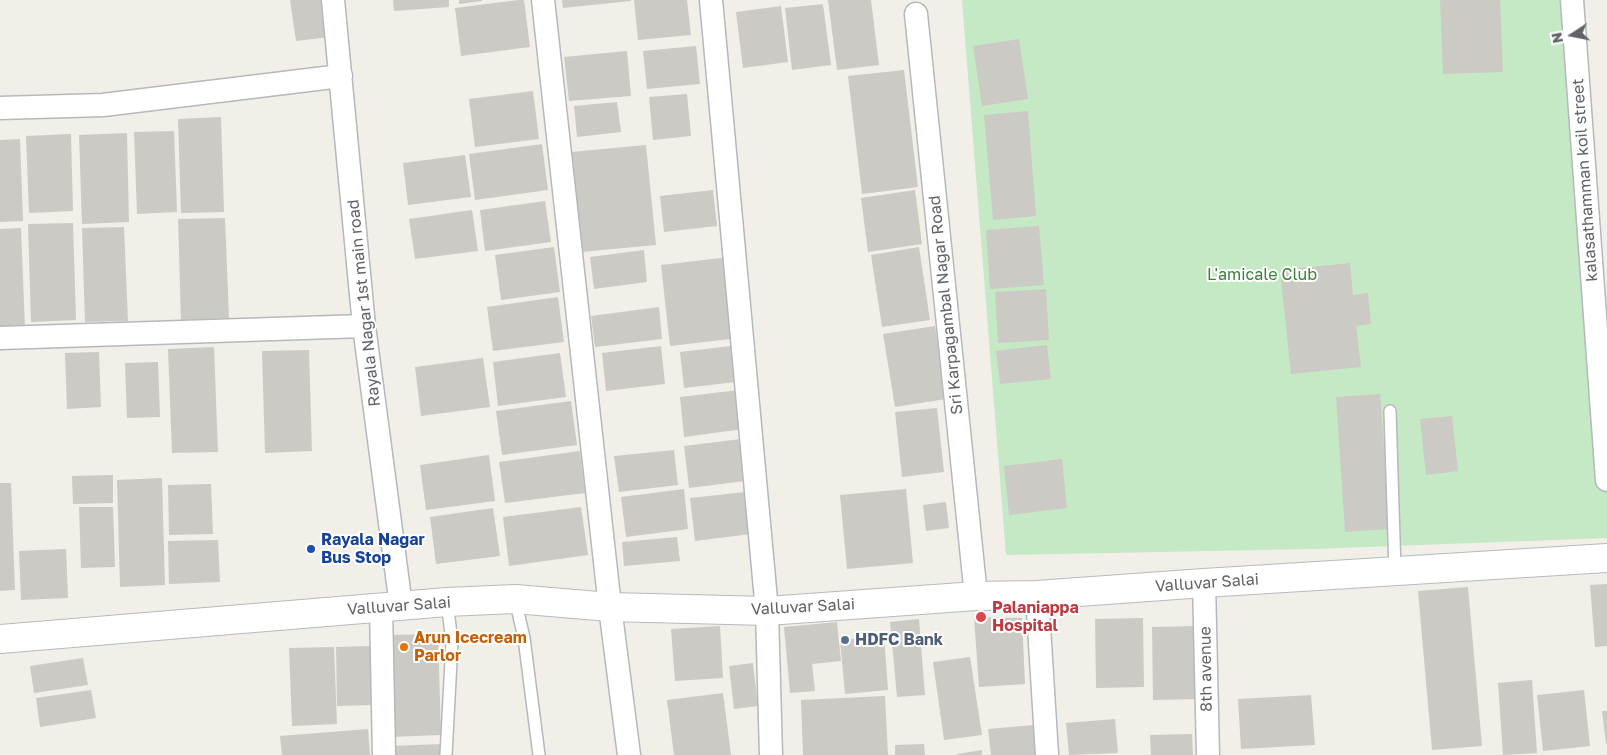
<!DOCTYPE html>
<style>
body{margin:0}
#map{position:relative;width:1607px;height:755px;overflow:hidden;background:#f1efe8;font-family:"Golos Text",sans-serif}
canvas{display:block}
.north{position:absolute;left:1547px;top:10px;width:50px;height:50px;-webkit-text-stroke:4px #fff;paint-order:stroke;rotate:259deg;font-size:14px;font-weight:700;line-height:20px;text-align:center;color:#5f6368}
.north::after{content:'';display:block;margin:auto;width:18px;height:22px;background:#5f6368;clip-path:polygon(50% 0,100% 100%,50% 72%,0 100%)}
</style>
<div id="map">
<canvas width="1607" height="755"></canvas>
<div class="north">N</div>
</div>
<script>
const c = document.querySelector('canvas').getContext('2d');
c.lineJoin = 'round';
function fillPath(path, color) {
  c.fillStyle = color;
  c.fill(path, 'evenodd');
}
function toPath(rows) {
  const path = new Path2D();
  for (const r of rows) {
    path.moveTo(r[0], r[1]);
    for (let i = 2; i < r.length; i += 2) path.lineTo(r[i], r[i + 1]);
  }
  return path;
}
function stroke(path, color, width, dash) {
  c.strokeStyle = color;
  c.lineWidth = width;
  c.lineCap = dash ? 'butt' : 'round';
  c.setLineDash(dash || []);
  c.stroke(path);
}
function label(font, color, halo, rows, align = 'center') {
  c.font = font + ' "Golos Text",sans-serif';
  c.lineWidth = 4;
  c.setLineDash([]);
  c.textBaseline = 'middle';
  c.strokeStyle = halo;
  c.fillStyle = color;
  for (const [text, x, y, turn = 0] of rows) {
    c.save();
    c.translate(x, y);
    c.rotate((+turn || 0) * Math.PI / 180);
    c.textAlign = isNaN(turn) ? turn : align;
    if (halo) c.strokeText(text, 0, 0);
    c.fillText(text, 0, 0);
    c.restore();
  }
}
fillPath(toPath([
 [962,0,1560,0,1607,432,1607,538,1312,549,1006,555]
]), '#c5e8c5');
fillPath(toPath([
 [290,0,326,0,330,37,296,41],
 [393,0,449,0,449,7,394,11],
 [459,0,482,0,482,1,459,4],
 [518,0,524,0,530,47,461,56,455,8],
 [562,0,631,0,631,1,563,8],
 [634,0,687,0,691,35,638,40],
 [828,0,871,0,879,65,837,70],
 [1440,0,1500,0,1503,72,1443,74],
 [823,4,831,65,792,70,785,8],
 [781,6,788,62,743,68,736,12],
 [1019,39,1028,99,982,106,973,46],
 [696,46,700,84,647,89,643,51],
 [627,51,631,96,569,101,564,57],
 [904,70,918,187,862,194,848,76],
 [533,91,539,139,475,147,469,99],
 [687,94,691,136,653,140,649,97],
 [617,102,621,132,577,137,574,106],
 [1028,111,1036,216,993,220,984,115],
 [221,117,224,212,181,213,178,119],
 [174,131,177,212,137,214,134,132],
 [127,133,129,222,82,224,79,135],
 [71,134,73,211,29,213,26,136],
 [20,139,23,221,0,222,0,140],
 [542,144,548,190,475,200,469,154],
 [646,145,656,245,581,252,571,152],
 [465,155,471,197,408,205,403,163],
 [713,190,717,226,664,232,660,196],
 [915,190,922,244,868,252,861,198],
 [545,201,551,242,485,251,480,210],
 [472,210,478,251,415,259,409,219],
 [225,218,229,318,181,320,178,219],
 [73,223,76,320,31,322,28,224],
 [1039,226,1044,285,990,289,986,230],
 [124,227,128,321,85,322,82,228],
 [21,228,25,328,0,329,0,229],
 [554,247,560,292,501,300,495,255],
 [919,247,930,320,882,327,871,255],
 [644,250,647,282,594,289,590,257],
 [729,257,739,338,670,346,661,265],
 [1350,263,1353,295,1368,293,1371,324,1356,326,1361,367,1291,374,1280,270],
 [1046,289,1049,340,998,343,995,292],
 [558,297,564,342,493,351,487,307],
 [659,307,662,339,595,347,591,316],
 [935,326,946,399,895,407,883,334],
 [739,345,744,381,684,388,680,352],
 [1047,345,1051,379,1000,384,996,351],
 [661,346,665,384,606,391,602,353],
 [214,347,218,452,172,453,168,349],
 [309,350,312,451,265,453,262,351],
 [99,352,101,407,67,409,65,353],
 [560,353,566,397,498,406,493,362],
 [483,358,490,407,421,416,415,367],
 [158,362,160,417,127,418,125,363],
 [739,390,744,429,684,437,680,397],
 [1380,394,1390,529,1345,532,1336,397],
 [571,401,577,445,502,455,496,411],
 [937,408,944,472,902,477,895,412],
 [1452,416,1458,471,1426,475,1420,419],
 [749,438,753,480,689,488,684,446],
 [674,450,678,485,619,492,614,456],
 [580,451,585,493,505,503,499,462],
 [489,455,495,501,426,510,420,465],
 [1062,459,1067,508,1009,515,1004,466],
 [113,475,113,503,73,504,72,476],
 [162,478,165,585,120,587,117,480],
 [0,483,11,483,15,590,0,591],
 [211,484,213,534,169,535,168,485],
 [684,489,688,529,626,537,621,497],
 [906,489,913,563,847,569,840,495],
 [754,491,759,533,695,541,690,498],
 [946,502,949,528,926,531,923,505],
 [79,507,113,507,115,567,81,568],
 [581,507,588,555,509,566,503,517],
 [493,508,500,556,436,564,430,517],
 [677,537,680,561,624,566,622,542],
 [218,540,220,582,169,584,168,541],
 [66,549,68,598,21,600,19,551],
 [1607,584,1607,646,1595,647,1590,585],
 [1468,587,1482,746,1432,750,1418,591],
 [974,617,1022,618,1025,684,979,687],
 [1143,618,1144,687,1096,688,1095,619],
 [919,619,925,695,897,697,890,622],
 [837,622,841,661,812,664,815,691,790,693,784,627],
 [720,626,723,678,675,681,671,629],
 [1198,626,1200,699,1153,700,1152,627],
 [438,634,441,735,390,737,387,635],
 [884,636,888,690,845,694,840,640],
 [371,646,373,705,337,706,336,647],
 [334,647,337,724,292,726,289,648],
 [970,657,982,735,944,740,933,662],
 [83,658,88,685,34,693,30,666],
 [753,663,758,706,734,709,729,666],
 [1532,680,1537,753,1503,755,1498,683],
 [91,690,96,718,40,727,36,698],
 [1584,690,1590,746,1543,751,1537,695],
 [723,693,731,755,674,755,667,700],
 [1311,695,1315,745,1241,749,1238,699],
 [885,696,888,755,803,755,801,700],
 [1602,711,1607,711,1607,744,1606,744],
 [1115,719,1118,753,1069,755,1066,723],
 [1034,725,1037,755,991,755,988,729],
 [368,729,370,755,282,755,280,736],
 [1192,734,1193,755,1151,755,1150,735],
 [441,744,441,755,390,755,390,746],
 [924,744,925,755,895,755,895,745],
 [982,750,982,755,957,755,957,754]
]), '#cccac5');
const service = toPath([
 [1390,411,1395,571],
 [515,599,524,638,539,755],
 [446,755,452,642,447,602]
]);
const minor = toPath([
 [333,0,364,326,401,606],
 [543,0,610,607,629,755],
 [711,0,767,611,771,755],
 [1572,0,1607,480],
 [916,14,976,596],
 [0,108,103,105,341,76],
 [0,338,364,326],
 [1204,583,1208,755],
 [1037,595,1047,755],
 [381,607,384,755]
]);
const secondary = toPath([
 [0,639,447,602,515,599,610,607,767,611,976,596,1037,595,1204,583,1607,558]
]);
stroke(service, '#b5b8bc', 14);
stroke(minor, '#b5b8bc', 25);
stroke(secondary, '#b6babf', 30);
stroke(service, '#fff', 11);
stroke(minor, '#fff', 22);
stroke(secondary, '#fff', 28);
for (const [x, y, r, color] of [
 [311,549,5,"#1a4fb4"],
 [981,617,6,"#e0444e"],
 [845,640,5,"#5c6f8a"],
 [404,647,5,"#e8710a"]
]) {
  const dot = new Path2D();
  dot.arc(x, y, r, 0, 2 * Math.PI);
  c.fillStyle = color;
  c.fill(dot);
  stroke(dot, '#fff', 2);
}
label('16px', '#5f6368', '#fff', [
 ["kalasathamman koil street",1585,180,-94],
 ["Rayala Nagar 1st main road",364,303,-96],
 ["Sri Karpagambal Nagar Road",946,305,-96],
 ["Valluvar Salai",1207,583,-4],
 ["Valluvar Salai",399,606,-4],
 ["Valluvar Salai",803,607,-3],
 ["8th avenue",1206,669,-91]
]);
label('16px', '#348238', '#fff', [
 ["L'amicale Club",1262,275]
]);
label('bold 16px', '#164399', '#fff', [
 ["Rayala Nagar",321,540],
 ["Bus Stop",321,558]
], 'left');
label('bold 16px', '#be3a42', '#fff', [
 ["Palaniappa",992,608],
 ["Hospital",992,626]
], 'left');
label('bold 16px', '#c56008', '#fff', [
 ["Arun Icecream",414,638],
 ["Parlor",414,656]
], 'left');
label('bold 16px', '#4e5e75', '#fff', [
 ["HDFC Bank",855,640]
], 'left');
</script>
